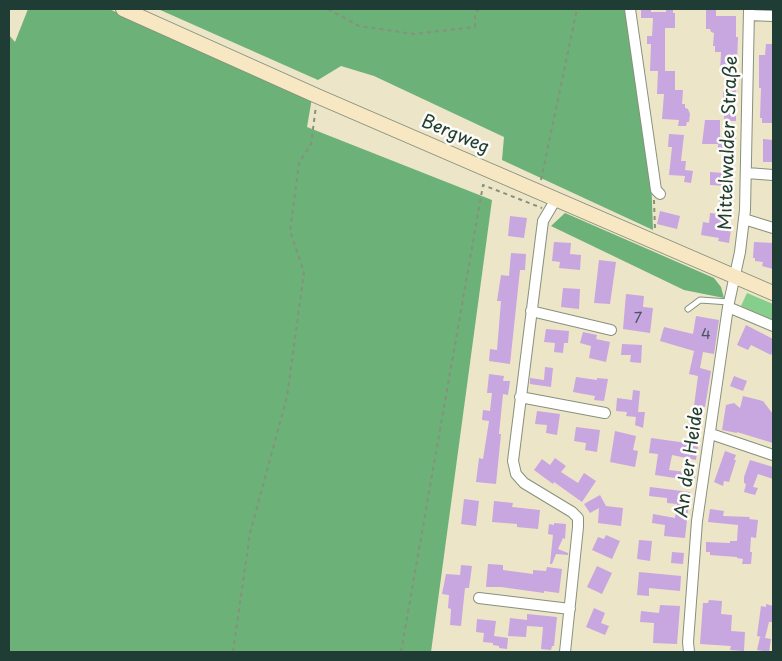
<!DOCTYPE html>
<meta charset="utf-8">
<style>
body{margin:0}
#map{position:relative;width:782px;height:661px;overflow:hidden;background:#ede5c7;font-family:"Playpen Sans",sans-serif}
canvas{display:block}
.frame{position:absolute;inset:0;border:10px solid #1f3d34;pointer-events:none}
</style>
<div id="map">
<canvas width="782" height="661"></canvas>
<div class="frame"></div>
</div>
<script>
const c = document.querySelector('canvas').getContext('2d');
c.lineJoin = 'round';
function fillPath(path, color) {
  c.fillStyle = color;
  c.fill(path, 'evenodd');
}
function toPath(rows) {
  const path = new Path2D();
  for (const r of rows) {
    path.moveTo(r[0], r[1]);
    for (let i = 2; i < r.length; i += 2) path.lineTo(r[i], r[i + 1]);
  }
  return path;
}
function stroke(path, color, width, dash) {
  c.strokeStyle = color;
  c.lineWidth = width;
  c.lineCap = dash ? 'butt' : 'round';
  c.setLineDash(dash || []);
  c.stroke(path);
}
function label(font, color, halo, rows, align = 'center') {
  c.font = font + ' "Playpen Sans",sans-serif';
  c.lineWidth = 5;
  c.setLineDash([]);
  c.textBaseline = 'middle';
  c.strokeStyle = halo;
  c.fillStyle = color;
  for (const [text, x, y, turn = 0] of rows) {
    c.save();
    c.translate(x, y);
    c.rotate((+turn || 0) * Math.PI / 180);
    c.textAlign = isNaN(turn) ? turn : align;
    if (halo) c.strokeText(text, 0, 0);
    c.fillText(text, 0, 0);
    c.restore();
  }
}
fillPath(toPath([
 [747,293,773,304,773,320,741,306]
]), '#85ce8b');
fillPath(toPath([
 [28,9,109,9,312,98,307,127,492,200,431,652,9,652,9,35,15,42],
 [158,9,627,9,651,174,653,230,502,160,504,137,374,76,341,66,318,80],
 [565,213,714,278,721,287,724,298,684,290,551,226]
]), '#6cb177');
fillPath(toPath([
 [641,9,651,9,651,12,666,12,666,9,673,9,673,13,675,13,675,28,665,28,665,71,675,71,675,90,683,90,682,104,685,104,685,108,688,109,690,114,689,122,687,122,686,126,678,126,679,120,662,119,664,94,657,94,658,71,650,71,651,44,647,44,647,36,652,36,653,18,641,18],
 [706,9,716,9,716,16,736,16,736,37,738,37,735,108,736,108,736,121,724,121,725,100,723,100,723,90,726,90,726,74,720,74,721,52,715,52,715,46,713,46,714,33,711,32,710,29,706,29],
 [766,44,773,44,773,123,762,123,762,118,760,118,761,88,759,88,759,55,765,55],
 [705,120,720,120,720,137,736,138,735,151,718,150,718,144,702,144],
 [669,134,684,135,681,161,686,161,685,170,693,171,691,183,684,182,685,176,669,175,672,147,668,147],
 [763,139,773,140,773,162,763,162],
 [724,167,734,167,734,182,726,182,726,186,710,185,710,172,724,173],
 [719,200,733,202,731,215,720,214,724,215,721,228,731,229,729,243,718,241,719,238,701,235,703,222,709,223,710,213,718,214],
 [660,211,680,216,677,229,657,224],
 [510,216,527,218,524,238,508,236],
 [554,242,571,243,570,254,581,255,580,270,559,268,560,262,552,261],
 [754,242,773,243,773,269,762,266,763,262,755,261,755,258,753,258],
 [511,253,526,254,525,270,520,270,510,364,489,361,490,349,497,350,501,301,497,301,501,275,509,276],
 [599,260,616,262,610,304,594,303],
 [563,288,580,289,579,309,561,307],
 [626,294,644,296,643,307,653,308,650,333,623,329],
 [696,316,719,320,714,354,703,352,700,368,711,371,705,407,694,406,698,376,689,374,694,351,660,341,664,327,693,334],
 [746,325,773,339,773,350,771,355,751,345,748,350,737,345],
 [546,329,569,331,568,343,564,343,563,353,554,352,555,343,544,342],
 [583,332,597,335,596,339,610,342,606,362,589,358,591,346,580,343],
 [622,344,642,345,641,363,630,362,631,355,621,355],
 [545,367,553,368,551,387,530,384,530,378,544,380],
 [489,374,504,376,503,381,510,381,508,395,503,394,499,434,501,434,496,484,476,482,479,458,483,459,489,421,482,420,483,410,490,411,492,393,487,393],
 [734,376,747,381,743,391,730,386],
 [576,377,597,380,597,378,608,379,604,401,594,400,595,396,573,392],
 [633,390,640,391,638,412,645,412,643,428,635,425,636,417,626,416,627,412,616,411,617,398,632,400],
 [743,396,763,401,773,414,773,443,737,432,737,433,722,430,726,405,734,403,740,408],
 [537,411,560,414,557,435,546,433,547,425,535,424],
 [689,422,701,424,696,460,672,455,669,470,695,473,695,481,655,475,658,454,649,453,651,438,687,443],
 [576,427,600,430,597,452,585,450,586,443,574,441],
 [615,431,636,436,633,450,638,451,635,467,610,462],
 [725,451,736,455,734,460,736,460,729,482,724,481,723,486,714,482],
 [555,458,566,466,561,472,578,483,584,473,596,481,582,502,554,482,553,484,534,470,542,459,550,465],
 [750,460,773,467,773,479,758,474,753,487,758,488,755,495,744,492,746,484,744,483,744,477],
 [650,487,690,492,685,538,664,536,665,525,652,523,653,514,675,518,677,504,667,503,667,498,649,496],
 [600,495,606,506,623,508,621,526,598,523,599,508,590,513,584,504],
 [464,499,479,501,476,526,461,524],
 [494,501,513,503,512,507,540,510,538,529,517,527,517,524,492,522],
 [710,509,724,511,723,516,750,517,749,519,758,520,756,538,751,537,750,552,752,552,751,564,742,564,743,559,737,558,737,557,710,555,710,552,706,552,706,542,730,543,730,541,737,541,738,525,708,522],
 [554,523,566,524,565,539,563,538,558,549,568,553,568,555,556,554,552,564,550,564,553,535,548,534,549,524,554,525],
 [606,535,620,541,612,559,592,550,598,537,604,539],
 [639,540,652,541,650,561,637,559],
 [672,552,684,553,683,564,671,563],
 [488,564,503,565,503,570,533,574,533,570,546,571,547,567,562,569,559,593,544,591,544,593,501,587,486,587],
 [461,565,472,566,469,588,465,588,461,626,450,625,451,609,448,608,449,595,442,594,446,574,460,575],
 [597,566,612,573,602,594,587,587],
 [639,572,681,576,680,591,649,588,649,596,637,595],
 [709,600,722,601,721,614,732,615,731,631,745,632,744,651,730,650,731,646,700,644,703,603,708,603],
 [766,604,773,606,773,620,772,622,769,622,765,638,757,636,761,606,766,607],
 [660,605,680,606,677,644,653,643,654,623,640,622,641,611,659,613],
 [594,608,605,613,601,623,609,626,605,635,586,627],
 [527,614,557,617,554,646,552,646,551,650,541,649,543,627,527,626,526,637,508,636,510,618,527,620],
 [477,619,496,621,494,636,508,638,507,649,499,648,499,646,493,645,493,643,483,642,484,633,476,632],
 [760,637,771,639,769,652,757,650]
]), '#c8a6e0');
const service = toPath([
 [688,309,700,300,729,302]
]);
const minor = toPath([
 [630,9,656,190,660,194],
 [749,15,773,16],
 [747,173,773,175],
 [556,199,543,221,513,461,516,474,524,483,572,512,578,518,578,527,565,652],
 [744,219,773,228],
 [728,307,773,326],
 [531,311,611,330],
 [520,397,605,413],
 [711,434,773,455],
 [479,598,570,609],
 [689,652,688,642,697,521,728,307,740,252,745,210,749,9]
]);
const secondary = toPath([
 [123,9,317,96,773,293]
]);
stroke(service, '#86917e', 7);
stroke(minor, '#86917e', 12);
stroke(secondary, '#86917e', 16);
stroke(toPath([
 [328,9,359,26,414,34,475,27,475,13,479,9],
 [541,180,577,9],
 [654,200,655,230],
 [233,652,250,533,287,397,304,272,290,231,299,163,311,144,316,106],
 [401,652,483,185,542,208]
]), '#86917e', 2, [4, 4]);
stroke(service, '#fff', 5);
stroke(minor, '#fff', 10);
stroke(secondary, '#f7e8c3', 14);
label('15px', '#49575f', null, [
 ["7",638,319],
 ["4",706,335]
]);
label('18px', '#1f3d34', '#fdfcf7', [
 ["Bergweg",455,135,23],
 ["Mittelwalder Straße",729,143,-88],
 ["An der Heide",690,462,-82]
]);
</script>
